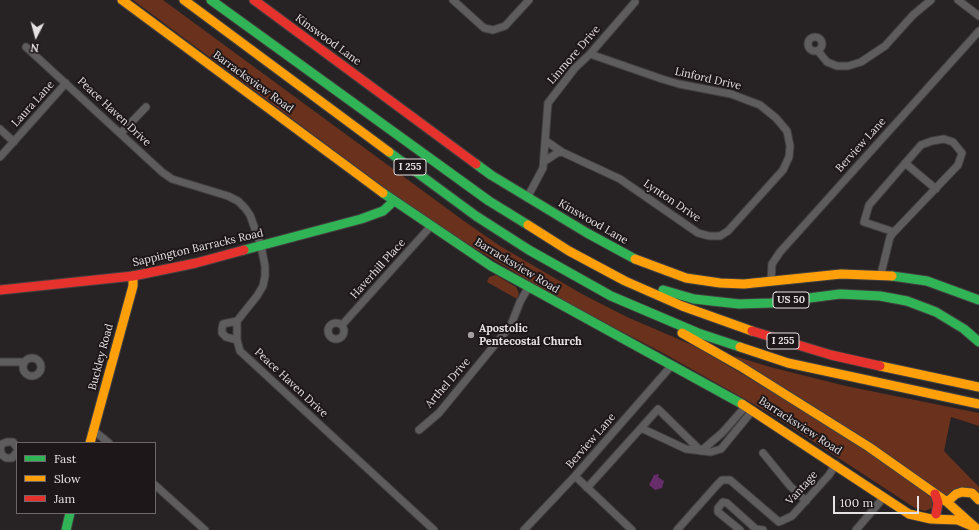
<!DOCTYPE html>
<style>
body{margin:0}
#map{position:relative;width:979px;height:530px;overflow:hidden;background:#272223;font-family:Lora,serif}
canvas{display:block}
.legend{position:absolute;left:16px;top:442px;width:140px;height:72px;box-sizing:border-box;background:#1e1719;border:1px solid #6e686a;margin:0;padding:5px 7px;list-style:none;font-size:12px;color:#e6e1e3}
.legend li{display:flex;align-items:center;gap:8px;height:20px}
.legend b{width:20px;border:1px solid #6e686a}
.north{position:absolute;left:16px;top:16px;width:40px;height:40px;-webkit-text-stroke:3px #1e1719;paint-order:stroke;rotate:186deg;font-size:11px;font-weight:700;line-height:16px;text-align:center;color:#e6e1e3}
.north::after{content:'';display:block;margin:auto;width:14px;height:18px;background:#e6e1e3;clip-path:polygon(50% 0,100% 100%,50% 72%,0 100%)}
.scale{position:absolute;left:833px;top:496px;width:86px;height:18px;box-sizing:border-box;border:2px solid #e6e1e3;border-top:0;padding-left:5px;font-size:12px;line-height:14px;white-space:nowrap;color:#e6e1e3;-webkit-text-stroke:3px #1e1719;paint-order:stroke}
</style>
<div id="map">
<canvas width="979" height="530"></canvas>
<ul class="legend">
<li><b style="height:5px;background:#30b455"></b>Fast</li>
<li><b style="height:5px;background:#ff9f0a"></b>Slow</li>
<li><b style="height:5px;background:#e5322d"></b>Jam</li>
</ul>
<div class="north">N</div>
<div class="scale">100 m</div>
</div>
<script>
const c = document.querySelector('canvas').getContext('2d');
c.lineJoin = 'round';
function fillPath(path, color) {
  c.fillStyle = color;
  c.fill(path, 'evenodd');
}
function toPath(rows) {
  const path = new Path2D();
  for (const r of rows) {
    if (r.length === 3) {
      path.moveTo(r[0] + r[2], r[1]);
      path.arc(r[0], r[1], r[2], 0, 2 * Math.PI);
      continue;
    }
    path.moveTo(r[0], r[1]);
    for (let i = 2; i < r.length; i += 2) path.lineTo(r[i], r[i + 1]);
  }
  return path;
}
function stroke(path, color, width, dash) {
  c.strokeStyle = color;
  c.lineWidth = width;
  c.lineCap = dash ? 'butt' : 'round';
  c.setLineDash(dash || []);
  c.stroke(path);
}
function label(font, color, halo, rows, align = 'center') {
  c.font = font + ' Lora,serif';
  c.lineWidth = 4;
  c.setLineDash([]);
  c.textBaseline = 'middle';
  c.strokeStyle = halo;
  c.fillStyle = color;
  for (const [text, x, y, turn = 0] of rows) {
    c.save();
    c.translate(x, y);
    c.rotate((+turn || 0) * Math.PI / 180);
    c.textAlign = isNaN(turn) ? turn : align;
    if (halo) c.strokeText(text, 0, 0);
    c.fillText(text, 0, 0);
    c.restore();
  }
}
fillPath(toPath([
 [133,0,163,0,464,221,500,246,582,294,627,317,699,348,853,441,932,498,932,508,925,511,915,508,771,414,663,353,566,303,456,237,413,209],
 [496,275,516,287,519,293,517,299,487,282,489,277],
 [731,355,770,367,846,386,979,413,979,426,951,417,944,451,979,487,979,493,973,489,965,487,958,488,946,497]
]), '#6a311d');
fillPath(toPath([
 [659,474,658,477,664,481,662,488,655,490,649,485,654,475]
]), '#672d6b');
const street = toPath([
 [453,0,484,28,493,30,505,26,529,0],
 [958,0,979,16],
 [815,44,7],
 [26,47,162,172,172,179,228,196,238,201,245,208,250,215,261,246,265,266,265,276,263,286,257,296,237,321,237,340,240,351,434,530],
 [818,51,827,62,837,66,848,66,861,62,885,46,913,15,931,0],
 [0,129,14,142],
 [121,133,146,107],
 [546,141,562,152,620,179,698,233,709,236,720,236,728,231,783,170,789,157,790,146,787,131,776,118,760,105,731,94,679,84,662,79,590,54],
 [0,157,66,83],
 [545,161,557,153,562,152],
 [905,163,936,189],
 [527,198,543,168,548,103,575,68,590,54,635,2],
 [881,274,890,237,894,232,958,165,962,153,953,142,944,139,932,141,921,145,869,205,864,222,894,232],
 [771,281,772,264,780,252,979,31],
 [336,331,8],
 [342,325,431,226],
 [237,340,226,337,222,333,222,329,223,324,237,321],
 [32,367,9],
 [0,362,24,362],
 [641,428,658,409,701,451],
 [93,430,109,443],
 [419,430,439,413,511,325,520,302,528,288],
 [17,448,13,442,7,442,2,444,0,449,2,455,6,458,12,458,17,452],
 [701,451,722,433,746,406],
 [763,453,790,486,806,501],
 [575,476,632,530],
 [155,485,205,530],
 [587,488,641,428,686,449,711,452,721,449,753,410],
 [524,530,575,476,672,365],
 [677,530,717,485,722,480,730,480,779,522,792,516,829,475,836,464],
 [740,530,718,512,718,508,723,502,727,503,756,529,763,530],
 [856,530,884,497]
]);
const fast = toPath([
 [211,0,489,201,528,225],
 [389,152,476,216,529,250,611,296,698,333,740,347],
 [476,164,491,175,587,233,635,259],
 [383,193,491,266,742,404],
 [244,250,361,219,383,211,394,201],
 [892,276,927,281,979,300],
 [663,290,694,299,739,304,771,303,840,294,880,296,907,301,936,312,964,329,979,342],
 [66,530,70,513]
]);
const slow = toPath([
 [122,0,383,193],
 [184,0,389,152],
 [528,225,569,251,625,281,682,306,752,331],
 [635,259,686,278,720,283,744,284,841,274,892,276],
 [682,333,740,366,869,447,947,502],
 [740,347,788,363,979,404],
 [880,366,979,387],
 [742,404,909,514,931,519,958,520,972,526],
 [90,443,133,286,133,276],
 [978,530,947,502,956,494,962,492,972,493,979,500]
]);
const jam = toPath([
 [254,0,476,164],
 [0,290,133,276,196,263,244,250],
 [752,331,831,355,880,366],
 [935,494,938,503,936,514]
]);
stroke(street, '#423f40', 9);
stroke(fast, '#423f40', 11);
stroke(slow, '#423f40', 11);
stroke(jam, '#423f40', 11);
stroke(street, '#5f5c5d', 7);
stroke(fast, '#30b455', 9);
stroke(slow, '#ff9f0a', 9);
stroke(jam, '#e5322d', 9);
for (const [x, y, r, color] of [
 [471,335,4,"#a39ea0"]
]) {
  const dot = new Path2D();
  dot.arc(x, y, r, 0, 2 * Math.PI);
  c.fillStyle = color;
  c.fill(dot);
  stroke(dot, '#1e1719', 1.5);
}
for (const [x, y, w] of [
 [410,167,32],
 [791,300,36],
 [783,341,32]
]) {
  const box = new Path2D();
  box.roundRect(x - w / 2, y - 8, w, 16, 3);
  c.fillStyle = '#1e1719';
  c.fill(box);
  stroke(box, '#e6e1e3', 1);
}
label('bold 10px', '#e6e1e3', null, [
 ["I 255",410,167],
 ["US 50",791,300],
 ["I 255",783,341]
]);
label('11px', '#e6e1e3', '#1e1719', [
 ["Kinswood Lane",328,40,36],
 ["Linmore Drive",574,55,-49],
 ["Linford Drive",708,79,13],
 ["Barracksview Road",253,82,36],
 ["Laura Lane",33,104,-48],
 ["Peace Haven Drive",114,112,43],
 ["Berview Lane",861,145,-48],
 ["Lynton Drive",672,201,34],
 ["Kinswood Lane",593,222,30],
 ["Sappington Barracks Road",198,248,-13],
 ["Barracksview Road",517,266,31],
 ["Haverhill Place",378,269,-48],
 ["Buckley Road",101,357,-75],
 ["Peace Haven Drive",291,383,43],
 ["Arthel Drive",448,383,-49],
 ["Barracksview Road",800,426,33],
 ["Berview Lane",591,441,-49],
 ["Vantage",802,488,-48]
]);
label('bold 11px', '#e6e1e3', '#1e1719', [
 ["Apostolic",479,329],
 ["Pentecostal Church",479,342]
], 'left');
</script>
